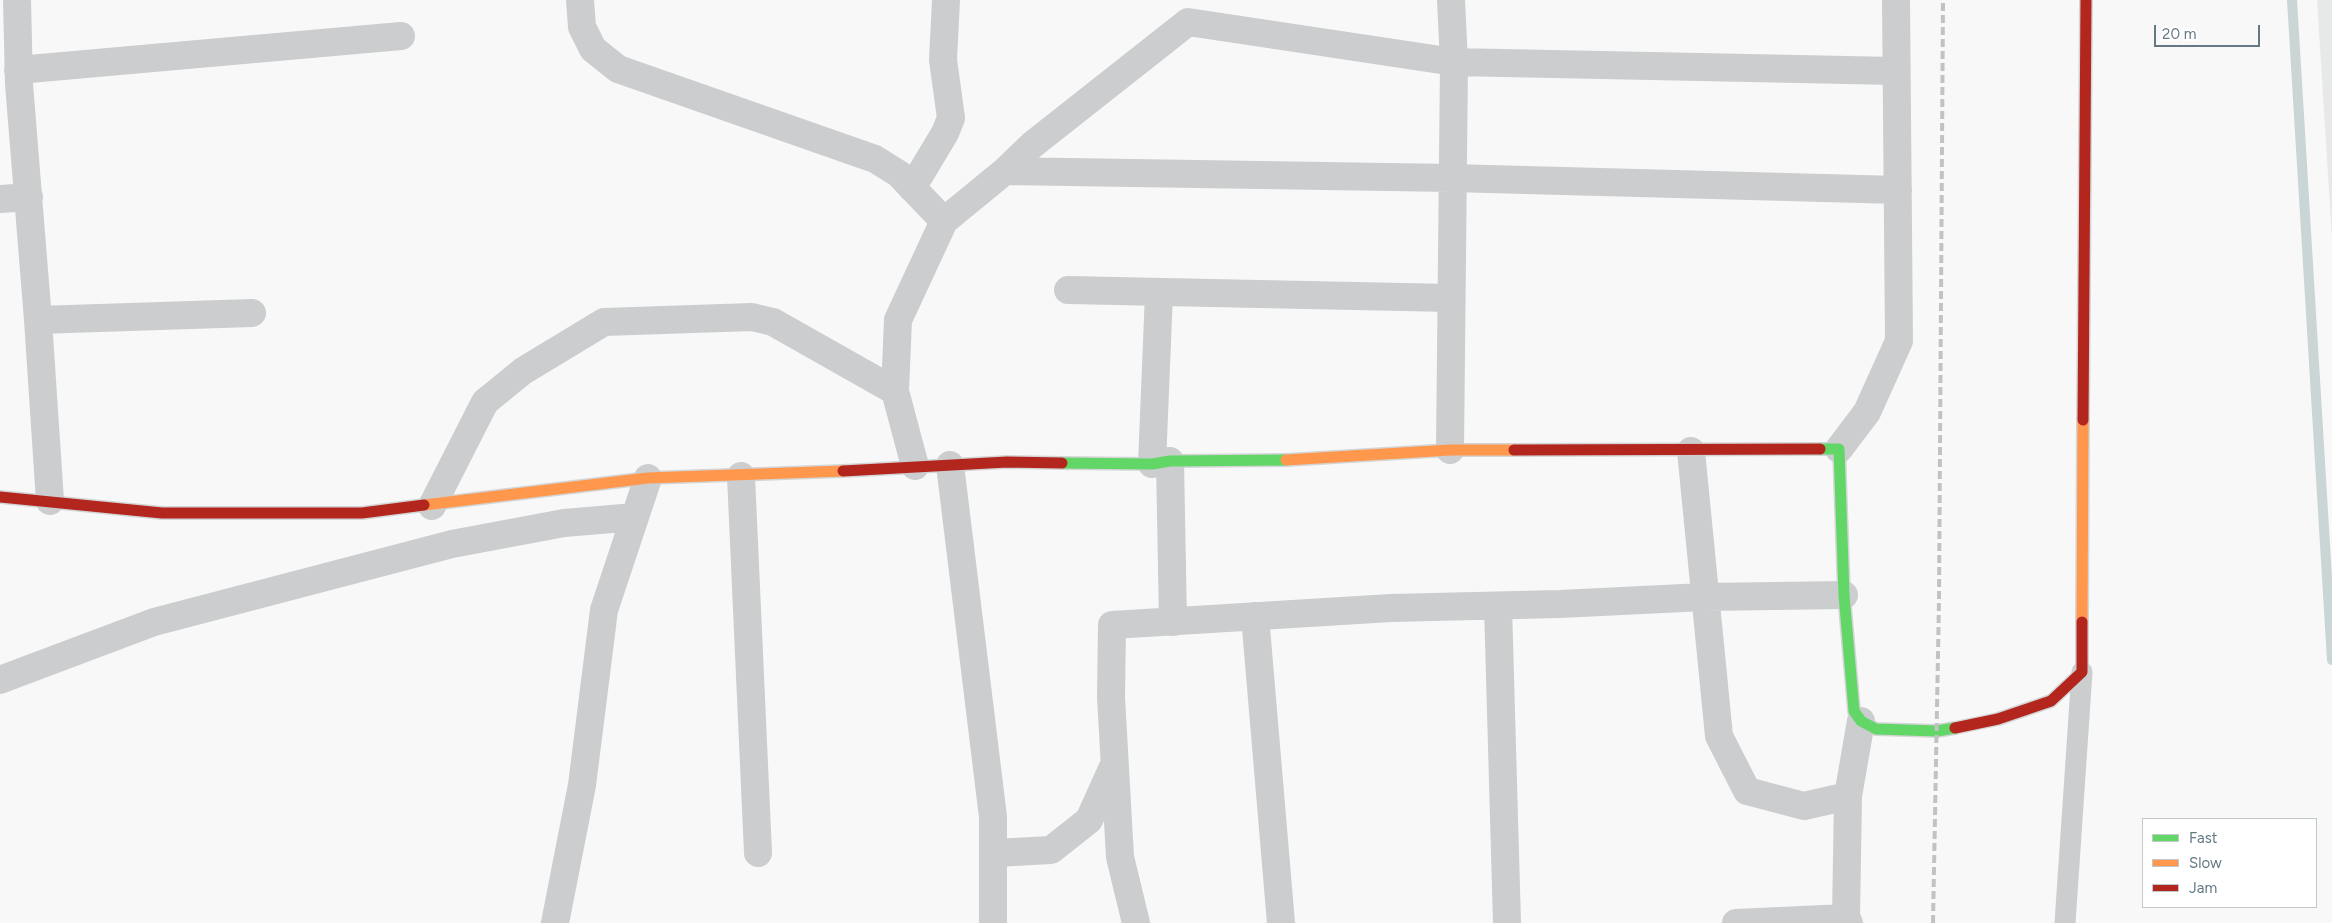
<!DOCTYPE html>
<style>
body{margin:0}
#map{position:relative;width:2332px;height:923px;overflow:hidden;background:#f8f8f8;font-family:Figtree,sans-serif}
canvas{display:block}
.legend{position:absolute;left:2142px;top:818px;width:175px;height:90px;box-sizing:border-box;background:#fff;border:1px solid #c1c9cd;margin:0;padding:6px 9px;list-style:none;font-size:15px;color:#647982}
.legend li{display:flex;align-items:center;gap:10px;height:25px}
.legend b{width:25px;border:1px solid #c1c9cd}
.scale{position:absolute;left:2154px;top:25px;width:106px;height:22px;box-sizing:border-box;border:2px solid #647982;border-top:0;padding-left:6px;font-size:15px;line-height:18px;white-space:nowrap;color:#647982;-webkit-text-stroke:4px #fff;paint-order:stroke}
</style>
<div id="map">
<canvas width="2332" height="923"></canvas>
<ul class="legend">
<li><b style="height:6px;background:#63d668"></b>Fast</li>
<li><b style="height:6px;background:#ff974d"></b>Slow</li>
<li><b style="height:6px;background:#b3261e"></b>Jam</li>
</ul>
<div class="scale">20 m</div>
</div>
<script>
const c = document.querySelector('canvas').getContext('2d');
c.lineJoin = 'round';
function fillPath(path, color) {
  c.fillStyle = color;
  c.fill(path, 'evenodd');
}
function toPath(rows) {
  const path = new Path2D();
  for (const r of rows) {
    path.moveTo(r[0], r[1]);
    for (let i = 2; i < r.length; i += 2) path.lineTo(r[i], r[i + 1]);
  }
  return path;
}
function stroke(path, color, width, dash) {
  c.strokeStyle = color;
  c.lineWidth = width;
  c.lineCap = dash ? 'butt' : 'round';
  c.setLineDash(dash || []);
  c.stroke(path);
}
fillPath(toPath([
 [2317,0,2332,0,2332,238]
]), '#e7e9e8');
stroke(toPath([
 [2292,0,2332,660]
]), '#cad5d6', 10);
const fast = toPath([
 [1820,449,1839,449,1844,595,1854,711,1861,721,1876,729,1937,731,1955,728],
 [1062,463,1152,464,1170,461,1286,460]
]);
const slow = toPath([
 [1286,460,1450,450,1514,450],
 [424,505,648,478,843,471],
 [2082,622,2083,420]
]);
const jam = toPath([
 [2083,420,2086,0],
 [1514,450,1820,449],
 [843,471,1007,462,1062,463],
 [0,497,162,513,362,513,424,505],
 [1955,728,1998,719,2051,701,2082,672,2082,622]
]);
stroke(fast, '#d4d5d6', 14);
stroke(slow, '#d4d5d6', 14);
stroke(jam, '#d4d5d6', 14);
stroke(toPath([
 [2065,923,2082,672]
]), '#cbcdce', 21);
stroke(toPath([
 [17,0,19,84,38,320,50,501],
 [580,0,582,27,593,49,618,69,875,159,899,174,944,221],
 [18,70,401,36],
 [1005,171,1452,178,1898,190],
 [912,188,945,133,951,118,943,60,946,0],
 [0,199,29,197],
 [1068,290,1451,298],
 [38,320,252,313],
 [1839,449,1867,412,1899,341,1896,0],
 [1450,450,1454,62,1451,0],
 [1691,451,1719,736,1747,791,1804,806,1848,796],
 [1170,461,1173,622],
 [1152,464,1159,293],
 [950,465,993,817,993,923],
 [915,466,895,391,898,320,944,221,1005,171,1032,145,1188,22,1454,62,1896,71],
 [741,476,758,853],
 [432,506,485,402,523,371,604,322,752,317,773,322,895,391],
 [1498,606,1507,923],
 [1255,616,1281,923],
 [0,680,154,622,452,544,564,523,635,517],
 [995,853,1051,850,1089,820,1112,769],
 [555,923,582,785,604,610,648,478],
 [1136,923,1120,857,1111,697,1112,625,1391,608,1560,604,1704,597,1844,595],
 [1736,923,1846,918],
 [1849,923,1846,918,1848,796,1861,721]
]), '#cbcdce', 28);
stroke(fast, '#63d668', 11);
stroke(slow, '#ff974d', 11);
stroke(jam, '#b3261e', 11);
stroke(toPath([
 [1933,923,1939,600,1943,0]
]), '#c1c2c3', 4, [8, 4]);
</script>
